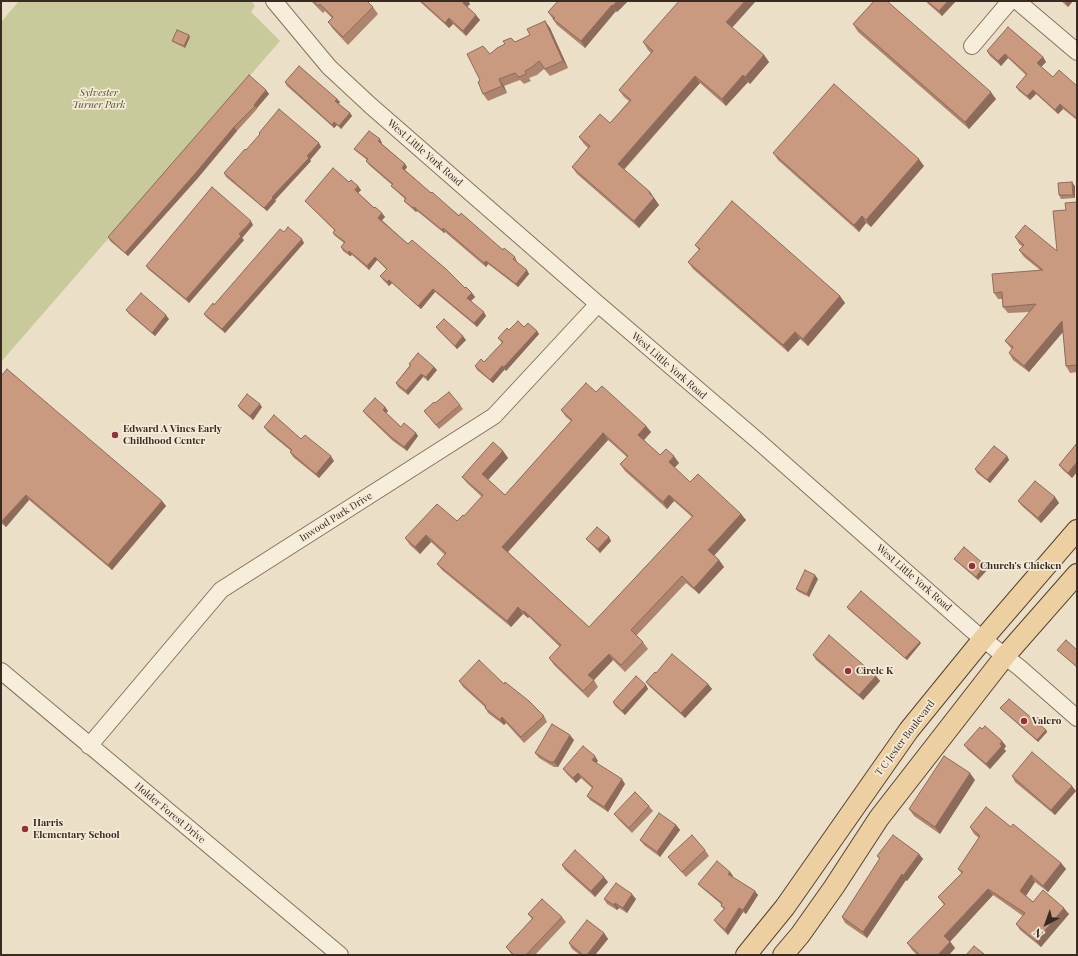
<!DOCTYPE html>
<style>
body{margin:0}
#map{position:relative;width:1078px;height:956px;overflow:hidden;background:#ecdfc8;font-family:"Playfair Display",serif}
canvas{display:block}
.frame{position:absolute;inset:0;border:2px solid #392b21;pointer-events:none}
.north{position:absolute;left:1026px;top:904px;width:40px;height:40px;-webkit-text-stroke:3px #f4ead7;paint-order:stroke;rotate:221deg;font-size:11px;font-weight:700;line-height:16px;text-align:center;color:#392b21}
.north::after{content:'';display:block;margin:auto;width:14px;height:18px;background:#392b21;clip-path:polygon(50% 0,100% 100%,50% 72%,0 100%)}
</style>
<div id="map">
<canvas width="1078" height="956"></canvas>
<div class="frame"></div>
<div class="north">N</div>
</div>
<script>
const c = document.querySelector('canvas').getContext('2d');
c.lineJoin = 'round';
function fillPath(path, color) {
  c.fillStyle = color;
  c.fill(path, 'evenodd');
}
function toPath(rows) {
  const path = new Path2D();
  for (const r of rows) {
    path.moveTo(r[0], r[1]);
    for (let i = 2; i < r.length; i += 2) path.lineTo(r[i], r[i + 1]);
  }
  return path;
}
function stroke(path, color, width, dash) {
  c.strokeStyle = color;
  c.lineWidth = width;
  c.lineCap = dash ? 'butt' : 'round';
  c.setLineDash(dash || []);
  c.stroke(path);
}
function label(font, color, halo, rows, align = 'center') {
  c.font = font + ' "Playfair Display",serif';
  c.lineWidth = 3.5;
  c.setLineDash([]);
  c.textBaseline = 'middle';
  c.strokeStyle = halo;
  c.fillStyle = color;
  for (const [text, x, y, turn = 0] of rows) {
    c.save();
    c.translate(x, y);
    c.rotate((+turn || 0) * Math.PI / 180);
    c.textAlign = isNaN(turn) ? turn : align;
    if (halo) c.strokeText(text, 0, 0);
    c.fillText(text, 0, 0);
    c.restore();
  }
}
fillPath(toPath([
 [19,1,251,1,255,6,251,12,280,41,1,362,1,22]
]), '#c8ca9c');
const minor = toPath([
 [274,1,329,67,371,106,598,304,757,440,973,631,1020,668,1077,718],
 [1017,1,1077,52],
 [972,46,1010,1],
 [1,671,340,955],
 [89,746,221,590,494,416,598,304]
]);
const major = toPath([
 [746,955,785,907,909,730,983,639,1077,530],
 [783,955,800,935,834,887,879,818,1005,656,1077,574]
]);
stroke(minor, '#88715e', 18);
stroke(major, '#564032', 22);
stroke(minor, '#f7eddb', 16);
stroke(major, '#edd0a2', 20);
fillPath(toPath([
 [311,1,367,1,373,7,378,14,348,45,333,29,328,22,332,18,325,11,323,13],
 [419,1,468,1,470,4,467,7,480,20,466,36,453,24,449,28],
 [628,1,617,12,616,11,585,48,557,25,548,12],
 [925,1,956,1,942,16],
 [1061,1,1073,1,1068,7],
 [545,21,550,28,568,68,550,76,544,69,537,75,529,78,531,81,524,84,520,80,504,86,507,93,488,101,483,94,480,80,515,42,530,35],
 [853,24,996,99,969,129,858,32],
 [732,28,764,55,769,62,750,84,748,82,726,106,700,83,624,170,650,192,659,205,639,228,577,174,572,167,588,148,584,144,579,137,610,123,629,101,624,97,619,90,651,53,648,50,643,42],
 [190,37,185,48,173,42,172,41],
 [987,51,1043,57,1046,62,1041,67,1053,77,1077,86,1077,120,1063,109,1058,114,1036,94,1030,100,1019,91,1016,87,1026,75,1008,58,1001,66,990,56],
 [285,82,337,99,340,102,339,104,350,113,352,116,341,129,337,125,334,128,287,86],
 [266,90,269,94,257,108,257,109,237,131,197,179,128,256,110,241,108,237],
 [319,143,321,147,310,160,311,161,275,200,276,201,267,211,226,177,224,173,246,150],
 [381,143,405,164,407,167,405,170,431,193,503,250,515,257,517,261,517,262,529,274,518,287,488,264,486,267,445,232,444,233,417,211,416,212,407,204,404,201,405,199,394,189,391,186,392,185,369,165,366,161,367,160,357,152,354,149,382,143],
 [773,153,924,166,871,227,866,223,859,232,778,160],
 [358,186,361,190,358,193,385,217,382,220,408,244,465,288,472,293,475,297,470,301,486,316,477,327,435,292,421,309,392,283,389,286,383,280,380,276,387,270,377,260,369,270,352,255,350,256,343,251,341,247,344,243,335,236,333,233,334,230,305,201],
 [1075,186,1075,198,1061,199,1059,195],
 [1077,202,1077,372,1070,373,1066,366,1063,332,1029,372,1013,360,1009,353,1012,349,1010,347,1005,341,1030,312,1008,313,1003,307,1002,299,998,299,994,293,1040,270,1024,257,1019,250,1023,247,1019,244,1015,237,1057,251,1066,210],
 [253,225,242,238,244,240,189,303,148,269,146,266],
 [284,232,304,243,225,333,206,317,204,314,214,305],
 [695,245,840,296,845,303,808,346,800,339,788,352,693,269,688,262,699,250],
 [126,310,169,319,155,336,129,314],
 [436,327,466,340,457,349,439,331],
 [524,327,537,331,539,334,506,371,505,369,493,383,477,370,475,366,484,362,502,343,498,338,509,330],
 [409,364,434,367,437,370,428,381,423,377,408,395,398,387,396,383,410,365],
 [1,376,162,501,166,506,112,570,29,500,6,527,1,523],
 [596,392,646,426,651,432,644,440,660,455,679,463,674,468,690,482,741,514,746,520,714,555,719,560,724,567,699,594,686,583,636,636,643,642,648,649,625,672,613,660,594,680,598,687,588,698,554,665,549,658,560,647,529,617,528,618,523,614,511,627,442,570,437,564,445,555,431,542,420,554,410,545,405,538,457,521,464,516,482,497,467,483,462,477,503,451,508,458,488,480,505,495,571,421,566,417,561,410],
 [608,440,627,457,620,464,625,471,667,509,674,501,692,517,589,627,508,552],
 [435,403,460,405,463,409,439,429,424,411],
 [238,406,262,407,253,420,240,409],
 [385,407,388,411,386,413,401,427,416,433,418,436,407,451,393,441,366,415,363,411],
 [264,427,301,439,334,461,319,478,293,457,290,452,291,451,268,432],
 [1077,443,1077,472,1072,478,1063,470,1059,465],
 [1007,456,1009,460,990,483,977,473,975,469],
 [1055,497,1059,503,1041,523,1022,506,1018,501],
 [609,537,611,541,600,553,586,539],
 [954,559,988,569,978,580,957,562],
 [818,579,809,597,799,592,796,589],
 [847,607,921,643,907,660,848,609],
 [1057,650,1077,650,1077,667,1059,651],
 [813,655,876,676,880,681,863,700,816,660],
 [656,673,708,684,712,689,685,718,650,687,646,682],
 [459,681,504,684,544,716,547,722,524,743,506,723,504,725,488,713,485,707,463,687],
 [646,685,648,689,625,715,615,706,613,702],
 [1000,708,1046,730,1047,732,1038,742,1002,710],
 [574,740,558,767,554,767,539,758,535,753],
 [964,745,1006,746,1004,749,1006,751,990,769,968,750],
 [598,761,596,763,625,784,608,812,590,800,587,796,592,788,581,778,576,783,566,773,563,769],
 [1012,776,1076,791,1055,815,1015,782],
 [975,780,940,834,914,816,909,809],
 [649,806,653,811,632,833,618,819,614,814],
 [676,825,680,830,660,857,644,845,640,840],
 [970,827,1011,827,1061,863,1066,869,1048,892,1035,882,1026,896,1033,902,1069,914,1041,947,1020,930,1016,924,1023,916,993,895,950,941,955,948,949,955,917,955,912,950,907,943,944,905,938,897,962,874,958,869,979,838,974,834],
 [705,850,709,856,686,877,672,862,668,857],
 [919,854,923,859,907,881,906,880,867,938,845,923,842,917,880,859,877,856],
 [562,865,608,882,595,897,565,870],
 [730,872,733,876,732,877,758,895,746,914,743,912,728,935,717,924,714,920,724,909,721,906,722,905,702,888,698,884],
 [604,899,636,899,627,913,619,908,617,910,607,904],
 [528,914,562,917,566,922,535,955,512,955,506,947,532,919],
 [604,933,608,939,595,955,580,955,572,949,569,943]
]), '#ad846e');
fillPath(toPath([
 [464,1,468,1,470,4,466,8,463,3],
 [617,1,628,1,617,12,613,6],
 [745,1,756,1,731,29,726,22],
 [948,1,956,1,942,16,939,11],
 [1065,1,1073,1,1068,7,1065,2],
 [612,5,616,11,585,48,581,41],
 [476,15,480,20,466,36,463,31],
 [449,18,453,24,449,28,445,23],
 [545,21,550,28,568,68,563,61],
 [189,35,190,37,185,48,184,46],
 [1005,54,1008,58,1001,66,998,61],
 [764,55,769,62,750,84,745,77],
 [1043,57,1046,62,1040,68,1037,63],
 [743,75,748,82,726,106,722,99],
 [695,76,700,83,622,171,618,164],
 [499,79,504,86,507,93,502,86],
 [266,90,269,94,257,108,254,105],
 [1033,90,1036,94,1030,100,1027,96],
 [991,92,996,99,969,129,965,122],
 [337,99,340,102,338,104,335,101],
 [1060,104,1063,109,1058,114,1055,110],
 [350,113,352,116,341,129,339,126],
 [334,122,337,125,334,128,332,125],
 [234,127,237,131,197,179,128,256,125,253],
 [380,139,382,143,381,144,378,141],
 [319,143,321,147,310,160,311,161,275,200,276,201,267,211,264,208,272,197],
 [919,159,924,166,871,227,866,220],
 [405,164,407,167,404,171,402,168],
 [1072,182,1075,186,1075,198,1073,195],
 [358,186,361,190,357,194,355,190],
 [650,192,659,205,639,228,634,221],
 [414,207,417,211,416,212,413,208],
 [382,213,385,217,381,221,378,218],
 [862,216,866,223,859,232,854,225],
 [251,221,253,225,242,238,244,240,189,303,186,299],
 [443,228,445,232,444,233,442,230],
 [302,239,304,243,225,333,222,329],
 [349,251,352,255,350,256,348,253],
 [375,257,377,260,369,270,367,266],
 [486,261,488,264,486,267,484,263],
 [527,270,529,274,518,287,516,284],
 [389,280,392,283,389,286,387,282],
 [433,289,435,292,421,309,418,306],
 [472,293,475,297,470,302,467,298],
 [840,296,845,303,808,346,803,339],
 [484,312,486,316,477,327,474,323],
 [166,315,169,319,155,336,152,333],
 [1062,321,1067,327,1029,372,1024,366],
 [537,331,539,334,506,371,504,367],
 [795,332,800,339,788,352,783,345],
 [463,336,466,340,457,349,455,346],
 [502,366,505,369,493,383,490,380],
 [434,367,437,370,428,381,426,377],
 [421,374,423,377,408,395,406,391],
 [260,404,262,407,253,420,250,416],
 [385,407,388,411,385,414,383,410],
 [646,426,651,432,643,441,638,435],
 [416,433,418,436,407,451,404,447],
 [603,433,608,440,506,554,502,547],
 [503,451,508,458,487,481,482,474],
 [331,456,334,461,319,478,316,474],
 [674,456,679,463,673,469,669,462],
 [1007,456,1009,460,990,483,987,480],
 [1077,462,1077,472,1072,478,1068,473],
 [26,495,29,500,6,527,2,521],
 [669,495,674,501,667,509,663,502],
 [1055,497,1059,503,1041,523,1038,518],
 [162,501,166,506,112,570,108,565],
 [741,514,746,520,713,557,708,550],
 [426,535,431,542,420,554,415,547],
 [609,537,611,541,600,553,598,549],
 [719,560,724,567,699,594,694,588],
 [985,565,988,569,978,580,976,577],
 [815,575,818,579,809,597,807,594],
 [518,607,523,614,511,627,507,621],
 [524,611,529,617,528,618,523,612],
 [920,642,921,643,907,660,905,658],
 [609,654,613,660,594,680,588,675],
 [876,676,880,681,863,700,859,695],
 [708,684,712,689,685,718,681,713],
 [646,685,648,689,625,715,622,711],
 [502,717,506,723,504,725,500,720],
 [1046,730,1047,732,1038,742,1037,740],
 [570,735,574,740,558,767,554,762],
 [1002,741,1006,746,1004,749,1006,751,990,769,986,764],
 [595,756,598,761,595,764,592,760],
 [578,773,581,778,576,783,573,778],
 [970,773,975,780,940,834,935,827],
 [622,779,625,784,608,812,604,807],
 [1072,786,1076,791,1055,815,1051,810],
 [676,825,680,830,660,857,657,852],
 [919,854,923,859,907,881,903,876],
 [1061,863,1066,869,1048,892,1043,886],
 [730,872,733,876,731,879,728,874],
 [902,874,906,880,867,938,863,932],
 [1031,875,1035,882,1025,897,1020,891],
 [604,877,608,882,595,897,591,891],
 [988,889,993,895,949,943,944,936],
 [755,891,758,895,746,914,743,910],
 [632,894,636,899,627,913,623,908],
 [615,903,619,908,617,910,614,905],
 [739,908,743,912,728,935,725,930],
 [1064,908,1069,914,1041,947,1036,941],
 [604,933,608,939,595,955,587,955],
 [950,942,955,948,949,955,938,955]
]), '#8d6b5a');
const building = toPath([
 [314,1,367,1,373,7,343,37,328,22,333,17,320,4,318,6,314,1],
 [421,1,464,1,463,3,476,15,463,31,449,18,445,23,421,1],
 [558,1,617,1,613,6,612,5,581,41,553,19,555,18,548,12,558,1],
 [679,1,745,1,726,22,764,55,745,77,743,75,722,99,695,76,618,164,650,192,649,193,654,198,634,221,572,167,590,146,579,137,600,114,610,123,631,100,619,90,653,51,643,42,679,1],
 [874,1,887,1,991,92,965,122,853,24,874,1],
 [927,1,948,1,939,11,927,1],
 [545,21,563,61,545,69,539,61,532,67,525,71,526,74,519,77,515,73,499,79,502,86,483,94,478,82,480,80,467,54,483,46,490,54,497,48,505,44,503,41,511,38,515,42,530,35,527,29,545,21],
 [1008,27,1043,57,1037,63,1053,77,1059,70,1077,86,1077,119,1060,104,1055,110,1033,90,1027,96,1016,87,1027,74,1005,54,998,61,987,51,1008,27],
 [177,30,189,35,184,46,172,41,177,30],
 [299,66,337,99,335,101,350,113,339,126,334,122,332,125,285,82,299,66],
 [249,75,266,90,254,105,255,106,234,127,194,175,125,253,108,237,249,75],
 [834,84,919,159,866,220,862,216,854,225,773,153,834,84],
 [279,109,319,143,307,156,309,158,272,197,273,198,264,208,224,173,245,149,246,150,260,134,259,133,279,109],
 [369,131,380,139,378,141,405,164,402,168,415,179,431,193,432,192,459,216,461,213,503,250,504,248,515,257,513,259,527,270,516,284,486,261,484,263,443,228,442,230,414,207,413,208,404,201,406,198,391,186,393,184,366,161,368,159,354,149,369,131],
 [333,168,349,182,351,180,358,186,355,190,374,208,375,207,382,213,378,218,408,244,412,240,446,269,465,288,466,287,472,293,467,298,484,312,474,323,433,289,418,306,389,280,387,282,380,276,387,269,375,257,367,266,349,251,348,253,341,247,345,242,333,233,335,230,305,201,333,168],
 [1072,182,1073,195,1059,195,1058,183,1072,182],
 [212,187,251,221,239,234,241,236,186,299,146,266,212,187],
 [732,201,840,296,803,339,795,332,783,345,688,262,700,249,695,245,732,201],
 [1077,202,1077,365,1066,366,1062,321,1024,366,1009,353,1013,347,1005,341,1036,304,1003,307,1002,292,994,293,992,274,1043,270,1019,250,1024,245,1015,237,1025,225,1057,251,1053,211,1066,210,1065,203,1077,202],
 [288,227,302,239,222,329,204,314,213,303,214,305,280,229,284,232,288,227],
 [141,293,166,315,152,333,126,310,141,293],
 [444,319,463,336,455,346,436,327,444,319],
 [518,321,524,327,528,323,537,331,504,367,502,366,490,380,475,366,481,359,484,362,503,342,498,338,507,328,509,330,518,321],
 [418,353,434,367,426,377,421,374,406,391,396,383,411,365,409,364,418,353],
 [7,369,162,501,108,565,26,495,2,521,1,520,1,376,7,369],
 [586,383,596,392,602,386,646,426,638,435,660,455,666,449,674,456,669,462,690,482,698,474,741,514,708,550,719,560,694,588,682,576,631,630,643,642,621,665,609,654,588,675,594,680,583,691,549,658,561,645,524,611,523,612,518,607,507,621,437,564,446,553,426,535,415,547,405,538,437,504,457,521,463,515,464,516,483,495,462,477,493,442,503,451,482,474,505,495,572,420,561,410,586,383],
 [603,433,628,456,620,464,663,502,669,495,693,516,589,627,502,547,603,433],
 [449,392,460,405,436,425,424,411,434,402,435,403,449,392],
 [247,394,260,404,250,416,238,406,247,394],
 [375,398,385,407,383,410,401,427,404,423,416,433,404,447,391,437,363,411,375,398],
 [274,415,301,439,305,435,331,456,316,474,290,452,292,450,264,427,274,415],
 [1077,443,1077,462,1068,473,1059,465,1077,443],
 [994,446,1007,456,987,480,975,469,994,446],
 [1035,481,1055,497,1038,518,1018,501,1035,481],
 [597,527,609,537,598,549,586,539,597,527],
 [964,547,985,565,976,577,954,559,964,547],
 [805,570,815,575,807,594,796,589,805,570],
 [861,591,920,642,905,658,847,607,861,591],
 [829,635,876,676,859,695,813,655,829,635],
 [1066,640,1077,650,1077,667,1057,650,1066,640],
 [672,654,708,684,681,713,646,682,655,672,656,673,672,654],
 [479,660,504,684,505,682,529,701,544,716,521,737,502,717,500,720,485,708,486,706,459,681,479,660],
 [636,676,646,685,622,711,613,702,636,676],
 [1009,699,1046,730,1037,740,1000,708,1009,699],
 [552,724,570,735,554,762,550,762,535,753,552,724],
 [985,726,1002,741,1000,744,1002,746,986,764,964,745,980,727,982,729,985,726],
 [583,746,595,756,592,760,622,779,604,807,587,796,593,787,578,773,573,778,563,769,583,746],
 [1032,752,1072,786,1051,810,1012,776,1032,752],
 [944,756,970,773,935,827,909,809,944,756],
 [635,792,649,806,629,828,614,814,635,792],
 [986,807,1011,827,1013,824,1061,863,1043,886,1031,875,1020,891,1033,902,1043,890,1064,908,1036,941,1016,924,1025,913,988,889,944,936,950,942,938,955,920,955,907,943,945,904,938,897,963,872,958,869,980,836,970,827,986,807],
 [659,813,676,825,657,852,640,840,659,813],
 [692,835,705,850,682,872,668,857,692,835],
 [893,835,919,854,903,876,902,874,863,932,842,917,880,858,877,856,893,835],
 [575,850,604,877,591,891,562,865,575,850],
 [717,861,730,872,728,874,755,891,743,910,739,908,725,930,714,920,725,908,721,906,722,903,698,884,717,861],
 [616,883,632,894,623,908,615,903,614,905,604,899,616,883],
 [542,899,562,917,526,955,514,955,506,947,533,918,528,914,542,899],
 [587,920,604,933,587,955,583,955,569,943,587,920],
 [974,946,984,954,983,955,966,955,974,946]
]);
fillPath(building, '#c99980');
stroke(building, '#8d6b5a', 1);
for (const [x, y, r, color] of [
 [115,435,4,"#943139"],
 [972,566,4,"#943139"],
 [848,671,4,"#943139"],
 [1024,721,4,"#943139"],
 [25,829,4,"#943139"]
]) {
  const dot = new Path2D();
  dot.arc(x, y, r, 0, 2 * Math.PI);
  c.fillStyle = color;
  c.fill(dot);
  stroke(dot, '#f4ead7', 1.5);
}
label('italic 10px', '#4c5428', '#f4ead7', [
 ["Sylvester",99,93],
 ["Turner Park",99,105]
]);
label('10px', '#392b21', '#f4ead7', [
 ["West Little York Road",425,153,41],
 ["West Little York Road",669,366,41],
 ["Inwood Park Drive",336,517,-32],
 ["West Little York Road",914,578,41],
 ["T C Jester Boulevard",905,738,-53],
 ["Holder Forest Drive",170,813,40]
]);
label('bold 10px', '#392b21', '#f4ead7', [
 ["Edward A Vines Early",123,429],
 ["Childhood Center",123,441],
 ["Church's Chicken",980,566],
 ["Circle K",856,671],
 ["Valero",1032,721],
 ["Harris",33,823],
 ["Elementary School",33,835]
], 'left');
</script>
